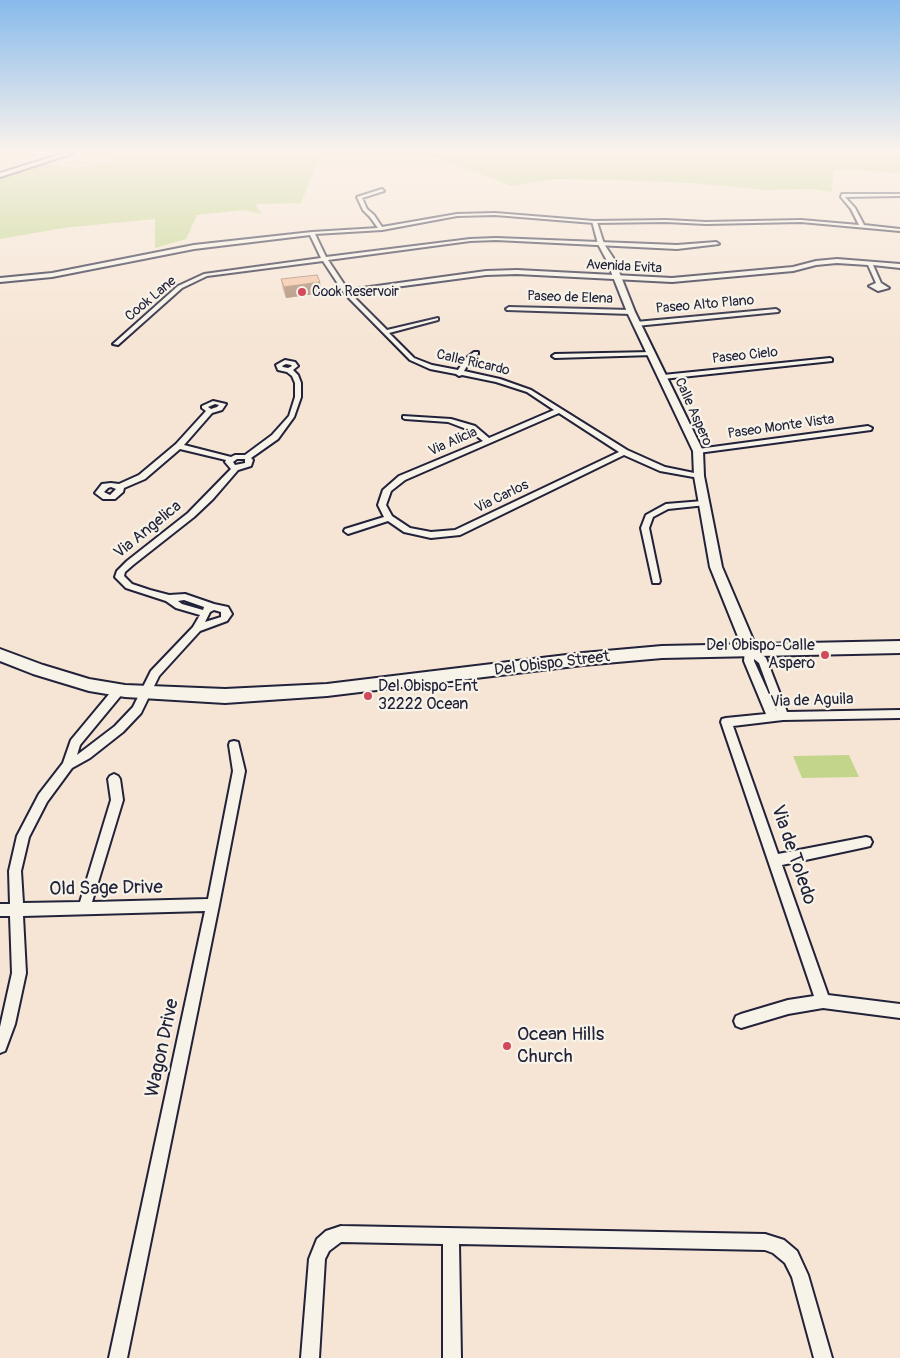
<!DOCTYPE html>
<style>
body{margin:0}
canvas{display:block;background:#f6e5d4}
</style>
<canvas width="900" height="1358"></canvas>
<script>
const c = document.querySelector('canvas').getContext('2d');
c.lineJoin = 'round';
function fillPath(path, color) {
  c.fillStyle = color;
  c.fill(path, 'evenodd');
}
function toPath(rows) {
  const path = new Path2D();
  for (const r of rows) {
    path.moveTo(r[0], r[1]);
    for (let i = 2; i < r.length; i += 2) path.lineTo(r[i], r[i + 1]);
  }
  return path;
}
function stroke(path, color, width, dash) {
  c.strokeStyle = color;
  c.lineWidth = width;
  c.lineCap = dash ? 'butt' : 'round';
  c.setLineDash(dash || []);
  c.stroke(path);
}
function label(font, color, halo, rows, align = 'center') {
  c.font = font + ' Pangolin,sans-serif';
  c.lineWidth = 4.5;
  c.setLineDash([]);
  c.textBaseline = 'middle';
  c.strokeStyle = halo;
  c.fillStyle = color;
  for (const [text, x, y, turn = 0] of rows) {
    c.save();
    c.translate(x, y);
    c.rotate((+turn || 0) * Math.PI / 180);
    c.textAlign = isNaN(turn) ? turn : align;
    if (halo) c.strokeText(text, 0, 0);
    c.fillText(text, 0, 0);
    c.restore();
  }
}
fillPath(toPath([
 [134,153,321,153,301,203,255,204,262,214,243,210,197,215,186,239,155,248,155,219,63,228,0,239,0,177,43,164,75,168,101,165],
 [425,153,883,153,900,155,900,173,845,169,833,171,832,192,811,189,767,190,691,183,613,180,555,179,512,186],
 [849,755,859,777,802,778,793,756]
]), '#c2d58b');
const minor = toPath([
 [382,189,384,191,362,198,367,209,374,215,382,227,457,214,495,213,594,221,666,220,706,222,801,220,859,225,851,209,841,197,842,194,900,194,900,196,845,197,855,208,864,225,900,229,900,231,801,222,706,224,666,222,594,223,495,215,457,216,382,230,315,234,326,257,470,239,496,238,677,245,716,242,719,244,677,249,496,240,470,241,328,260,348,290,486,271,517,270,672,278,793,267,816,261,837,259,900,264,900,268,873,265,881,283,889,288,878,291,869,286,876,283,868,265,837,263,816,265,793,271,672,282,517,274,486,275,350,293,387,330,438,318,438,320,389,333,414,358,432,365,458,370,465,359,474,352,478,352,478,354,470,361,464,371,500,379,531,390,627,450,665,467,699,474,703,476,699,478,660,471,624,455,460,535,431,538,404,532,388,521,348,534,344,531,345,529,384,517,378,505,383,490,399,476,483,441,469,430,448,422,405,419,403,418,403,416,451,419,475,426,489,438,554,410,527,392,496,382,462,375,459,376,456,374,430,369,410,360,344,293,323,261,207,276,182,288,118,345,113,344,178,286,204,274,321,258,310,235,194,249,52,277,0,282,0,278,52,273,194,245,312,232,378,228,370,217,363,210,357,197,382,189],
 [559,413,619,452,455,530,431,532,410,528,392,516,386,505,391,491,405,480,559,413],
 [509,307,631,310,634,312,631,314,507,310,506,309,509,307],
 [776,309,779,311,778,312,636,326,633,324,636,322,776,309],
 [651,352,654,354,653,355,555,358,552,356,555,354,651,352],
 [830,358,832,359,832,361,663,379,660,377,663,375,830,358],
 [285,360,295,362,298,366,293,370,298,375,301,383,301,397,294,417,278,439,251,458,253,460,251,466,238,470,213,499,194,517,133,565,125,572,124,576,132,584,150,590,169,595,185,594,214,604,228,607,232,614,227,621,200,631,159,676,141,713,123,732,90,758,72,768,47,802,29,837,21,871,23,903,80,902,111,800,108,779,110,776,114,774,118,776,120,779,123,800,92,902,208,899,233,771,229,745,230,742,234,741,238,742,245,771,219,905,127,1358,109,1358,205,911,23,916,26,973,15,1024,5,1051,0,1053,0,1027,12,973,10,916,0,916,0,904,10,904,9,871,17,836,39,794,63,763,71,740,115,687,119,686,123,687,124,690,123,693,80,745,77,755,115,726,133,707,151,671,193,627,200,615,176,608,166,601,126,588,115,577,117,571,127,561,188,513,231,469,225,462,226,460,180,449,145,479,124,488,123,492,115,499,103,499,95,493,102,484,111,483,119,484,139,475,176,444,206,411,202,408,202,406,213,401,226,404,222,410,212,413,184,445,231,457,235,455,245,455,272,435,289,416,295,397,295,383,292,376,287,372,278,370,276,365,285,360],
 [286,364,291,365,292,366,288,368,283,367,282,366,286,364],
 [215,404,219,405,217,407,211,409,208,407,215,404],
 [237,459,245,459,245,463,235,465,233,462,237,459],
 [111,487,116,489,110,495,104,492,108,488,111,487],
 [184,600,204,607,203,610,182,604,178,601,184,600],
 [214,610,221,612,221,617,205,622,210,612,214,610],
 [868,426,872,428,871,430,698,453,694,451,698,449,868,426],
 [703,501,706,501,706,505,668,509,653,517,649,528,660,581,659,583,653,583,641,528,646,515,666,504,703,501],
 [750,645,753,646,766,658,787,712,900,710,900,718,783,720,733,726,778,854,866,837,870,838,872,842,870,846,866,847,782,865,828,995,900,1004,900,1018,823,1008,788,1014,741,1028,736,1026,734,1021,736,1016,741,1014,788,1000,814,996,721,722,722,719,726,718,766,714,744,661,745,649,750,645],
 [754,659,759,663,777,712,754,661,754,659],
 [341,1226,765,1234,784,1240,797,1251,808,1275,832,1358,814,1358,792,1277,785,1263,773,1253,765,1250,459,1244,461,1358,443,1358,443,1244,341,1242,329,1251,325,1259,319,1358,301,1358,309,1259,317,1239,326,1231,341,1226]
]);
const tertiary = toPath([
 [65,153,74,153,0,177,0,173,65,153],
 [592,221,597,222,604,244,614,259,635,312,703,451,704,476,722,567,757,649,755,653,745,653,743,649,710,567,694,476,693,451,627,312,606,259,598,244,592,221]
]);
const primary = toPath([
 [900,641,900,653,662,658,583,665,327,696,225,703,125,697,89,691,33,674,0,661,0,649,43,665,89,679,125,685,225,689,327,684,583,653,662,646,900,641]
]);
stroke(minor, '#22223b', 4);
stroke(tertiary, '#22223b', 4);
stroke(primary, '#22223b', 4);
fillPath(minor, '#f7f3e8');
fillPath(tertiary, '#f7f3e8');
fillPath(primary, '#f7f3e8');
fillPath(toPath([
 [281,279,322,293,286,298,283,290]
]), '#d2a98d');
fillPath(toPath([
 [320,282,322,293,286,298,284,287]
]), '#ab8973');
const building = toPath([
 [317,275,320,282,284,287,281,279,317,275]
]);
fillPath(building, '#f4c4a4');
stroke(building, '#ab8973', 1);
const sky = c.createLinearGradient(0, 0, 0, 344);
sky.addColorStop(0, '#87baeb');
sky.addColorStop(0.44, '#fbf3ec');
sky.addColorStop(1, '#fbf3ec00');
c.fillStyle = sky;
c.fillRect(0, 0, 900, 344);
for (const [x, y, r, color] of [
 [302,292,5,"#d1495b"],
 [825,655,5,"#d1495b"],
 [368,696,5,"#d1495b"],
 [507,1046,5,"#d1495b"]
]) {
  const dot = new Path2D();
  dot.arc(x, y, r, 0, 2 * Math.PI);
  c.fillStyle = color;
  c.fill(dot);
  stroke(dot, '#f7f3e8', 2);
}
label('14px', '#22223b', '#f7f3e8', [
 ["Avenida Evita",624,267,3],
 ["Paseo de Elena",570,298,2],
 ["Cook Lane",151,299,-40],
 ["Paseo Alto Plano",705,305,-5],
 ["Paseo Cielo",745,356,-6],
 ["Calle Ricardo",473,363,13],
 ["Calle Aspero",693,412,66],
 ["Paseo Monte Vista",781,427,-8],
 ["Via Alicia",453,442,-24],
 ["Via Carlos",502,497,-26]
]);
label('14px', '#22223b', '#f7f3e8', [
 ["Cook Reservoir",312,292]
], 'left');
label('16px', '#22223b', '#f7f3e8', [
 ["Via Angelica",148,530,-39],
 ["Del Obispo Street",552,664,-7],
 ["Via de Aguila",812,701,-2]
]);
label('16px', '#22223b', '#f7f3e8', [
 ["Del Obispo-Calle",815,646],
 ["Aspero",815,664],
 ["Del Obispo-Ent",378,687,"left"],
 ["32222 Ocean",378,705,"left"]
], 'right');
label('19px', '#22223b', '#f7f3e8', [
 ["Via de Toledo",793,855,71],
 ["Old Sage Drive",106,889,-1],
 ["Wagon Drive",163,1048,-78]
]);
label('19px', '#22223b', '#f7f3e8', [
 ["Ocean Hills",517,1035],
 ["Church",517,1057]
], 'left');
</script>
